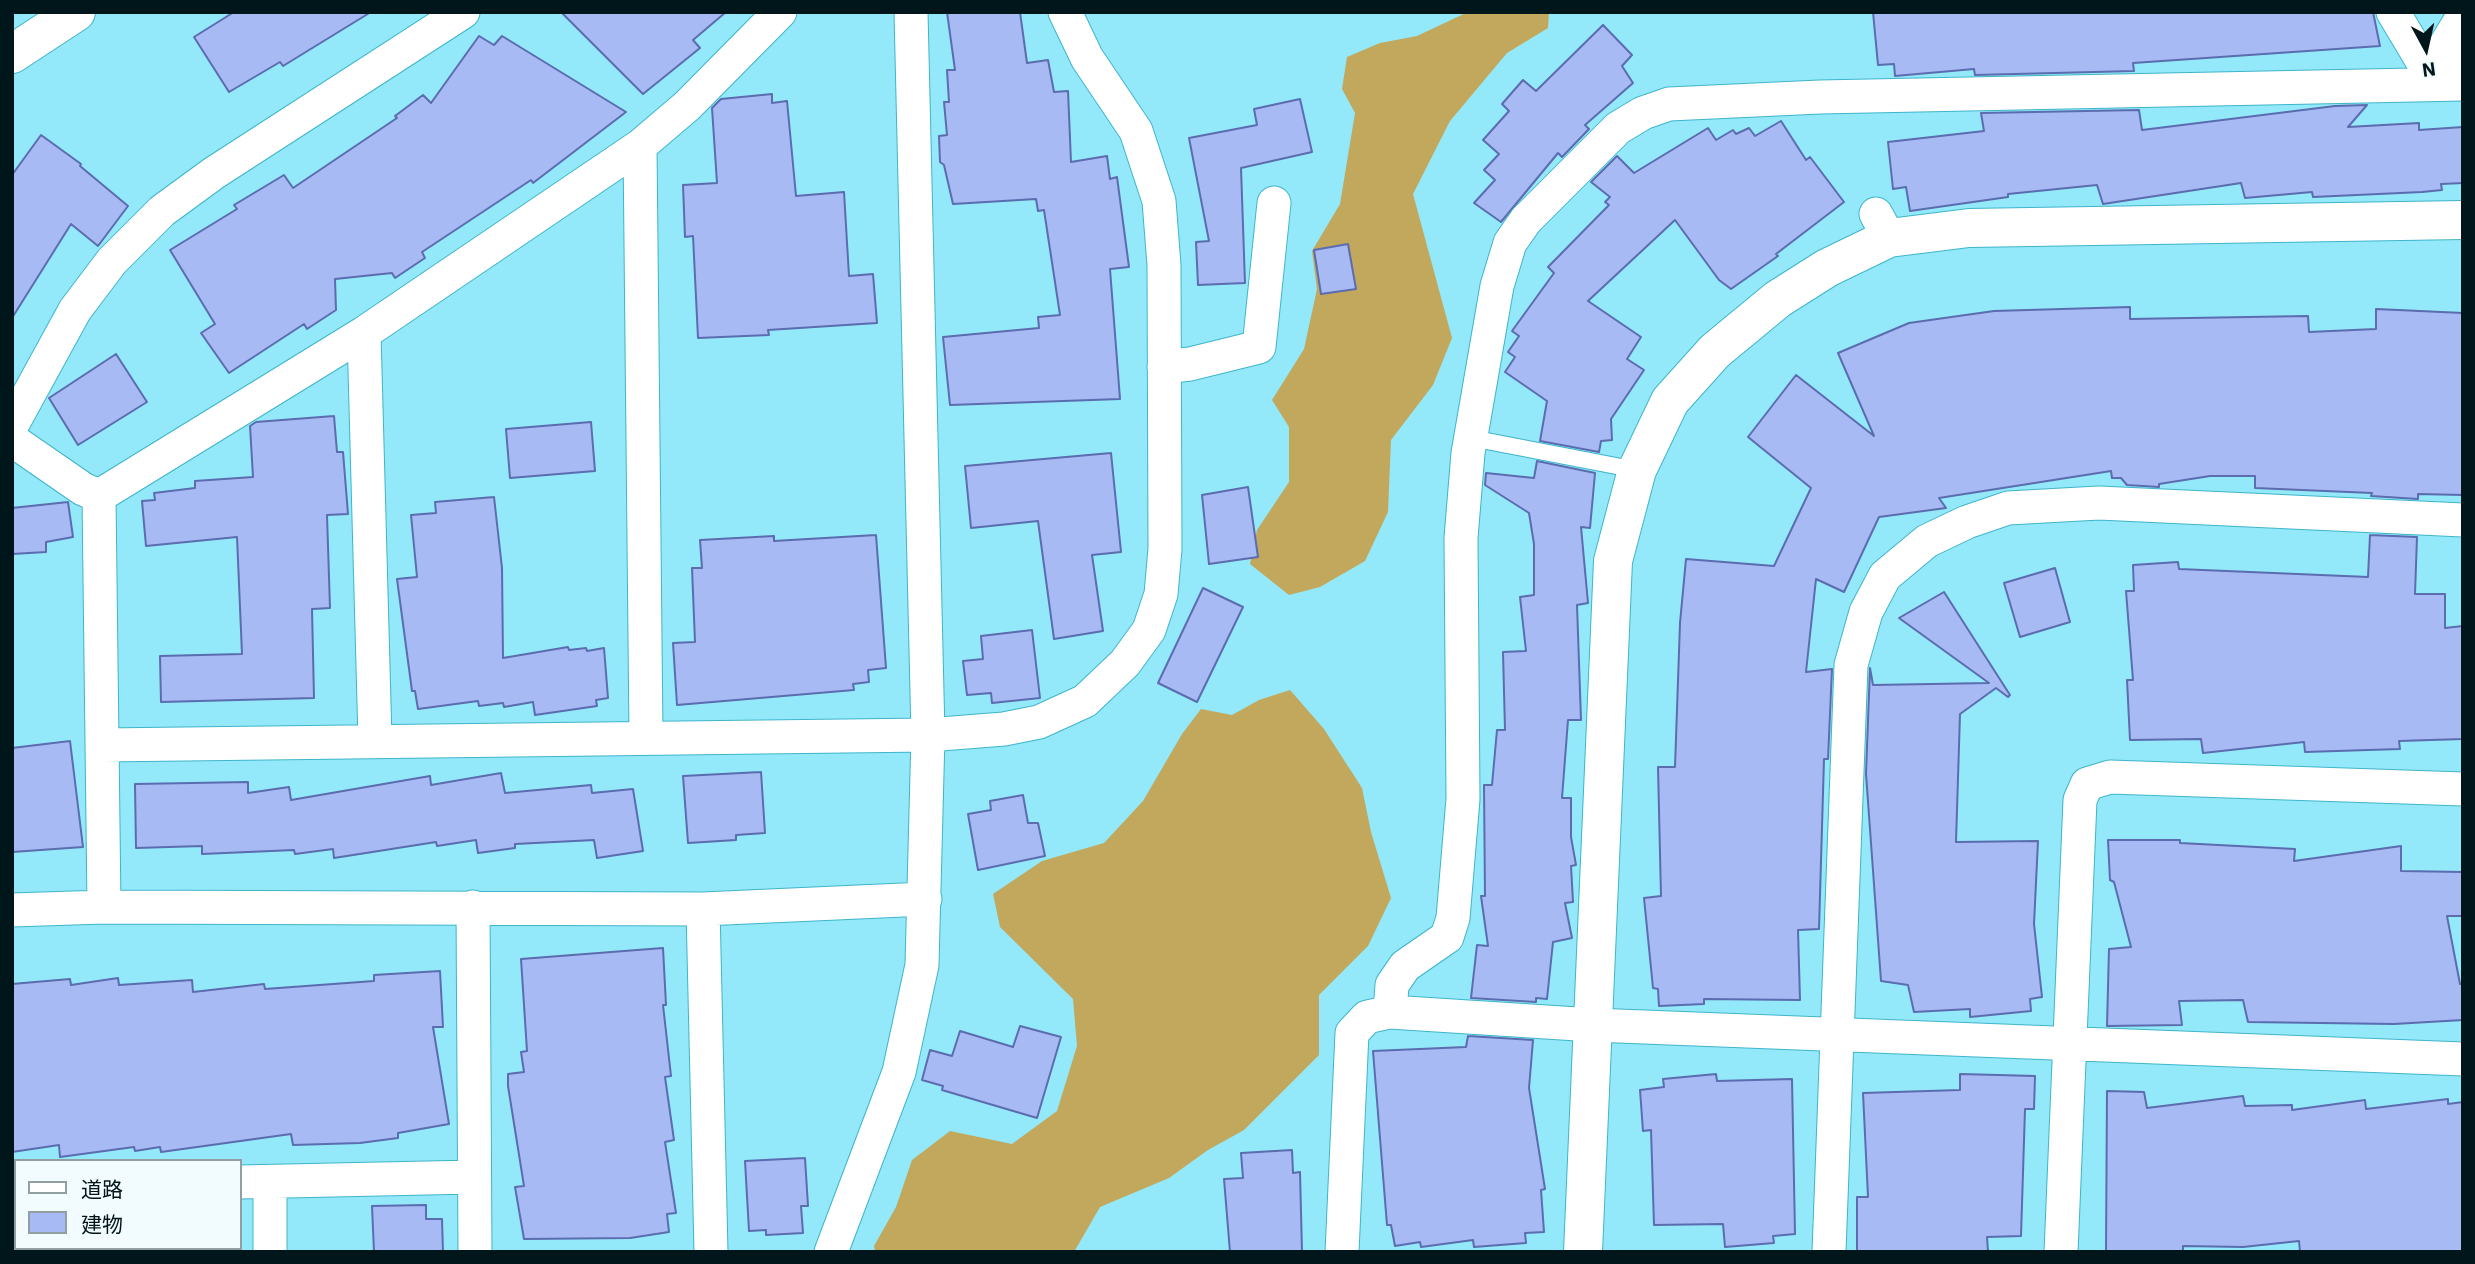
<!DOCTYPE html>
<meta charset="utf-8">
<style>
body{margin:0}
#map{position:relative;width:2475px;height:1264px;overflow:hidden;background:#93e8f9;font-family:"IBM Plex Sans","Noto Sans JP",sans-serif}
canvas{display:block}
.frame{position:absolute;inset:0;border:14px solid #00161a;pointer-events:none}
.legend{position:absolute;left:14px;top:1159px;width:228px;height:91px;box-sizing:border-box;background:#f2fbfd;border:2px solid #919fa2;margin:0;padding:9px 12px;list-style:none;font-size:21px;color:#00161a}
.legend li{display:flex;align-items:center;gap:14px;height:35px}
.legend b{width:35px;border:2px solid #919fa2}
.north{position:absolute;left:2391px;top:14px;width:70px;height:70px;-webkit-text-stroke:5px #f2fbfd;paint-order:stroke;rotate:172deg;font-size:19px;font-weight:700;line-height:28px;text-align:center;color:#00161a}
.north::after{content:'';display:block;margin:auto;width:24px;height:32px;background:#00161a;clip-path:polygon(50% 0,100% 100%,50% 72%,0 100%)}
</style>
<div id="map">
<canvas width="2475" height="1264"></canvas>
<div class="frame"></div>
<ul class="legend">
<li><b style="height:9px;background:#fff"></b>道路</li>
<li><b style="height:19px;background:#a8baf4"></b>建物</li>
</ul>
<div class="north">N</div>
</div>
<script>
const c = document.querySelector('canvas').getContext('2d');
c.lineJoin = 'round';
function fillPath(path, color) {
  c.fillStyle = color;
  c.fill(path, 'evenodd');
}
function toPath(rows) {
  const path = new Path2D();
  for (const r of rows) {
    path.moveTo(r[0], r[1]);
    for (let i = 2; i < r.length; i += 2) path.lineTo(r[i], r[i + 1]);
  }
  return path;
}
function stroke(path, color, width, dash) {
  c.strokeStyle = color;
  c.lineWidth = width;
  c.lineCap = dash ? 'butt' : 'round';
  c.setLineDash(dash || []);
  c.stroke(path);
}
fillPath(toPath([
 [1468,12,1549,12,1548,28,1507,53,1450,121,1413,194,1452,338,1433,385,1391,440,1388,512,1365,561,1320,587,1289,595,1250,564,1257,530,1289,482,1289,427,1272,400,1304,349,1317,289,1312,251,1340,204,1355,113,1342,89,1347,57,1380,43,1417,36],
 [1290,690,1324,729,1362,788,1371,832,1391,898,1368,946,1319,995,1319,1055,1244,1130,1208,1150,1169,1178,1100,1207,1074,1252,875,1252,874,1246,896,1207,912,1160,950,1131,1012,1144,1057,1111,1077,1046,1073,999,1000,927,993,894,1042,861,1104,843,1143,801,1182,734,1201,709,1232,715,1259,700]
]), '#c1a85d');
const building = toPath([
 [234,12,371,12,283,66,280,62,229,92,194,37,234,12],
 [561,12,726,12,693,40,700,48,643,94,561,12],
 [947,12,1020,12,1027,63,1048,60,1054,92,1068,91,1071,162,1107,156,1110,179,1117,177,1129,267,1110,269,1120,399,950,405,943,337,1039,328,1038,317,1060,315,1044,210,1038,211,1036,199,953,204,944,165,940,162,939,136,947,135,944,102,949,102,947,70,955,70,947,12],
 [1873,12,2373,12,2380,46,2133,63,2134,71,1975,75,1974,69,1895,76,1894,64,1878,65,1873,12],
 [1603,25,1632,55,1622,66,1633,83,1585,125,1589,129,1562,157,1558,153,1501,222,1474,203,1495,180,1484,170,1499,154,1483,140,1509,111,1502,104,1523,80,1536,91,1603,25],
 [479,36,494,45,502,36,626,112,533,183,531,180,422,252,425,258,395,278,392,273,335,279,336,310,307,329,304,324,229,373,201,333,215,324,170,250,237,209,234,205,284,175,293,188,397,118,395,116,423,95,431,103,479,36],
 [772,94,772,103,787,101,796,196,844,192,849,276,873,274,877,323,768,330,769,335,698,338,693,236,685,237,683,185,717,183,712,108,721,99,772,94],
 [1300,99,1312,152,1241,168,1245,283,1198,285,1196,242,1209,241,1189,138,1257,125,1254,109,1300,99],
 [2367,105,2348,127,2419,123,2419,130,2463,127,2463,183,2441,184,2442,190,2422,192,2313,197,2312,192,2245,198,2241,183,2103,204,2097,185,2008,194,2008,197,1910,211,1906,187,1893,189,1888,142,1984,131,1981,113,2139,110,2142,130,2335,106,2367,105],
 [1781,121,1806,160,1810,157,1844,202,1776,254,1778,256,1731,289,1719,280,1675,220,1588,301,1641,337,1627,359,1644,370,1611,419,1612,440,1601,441,1599,452,1540,441,1547,401,1505,372,1515,357,1508,352,1519,336,1512,331,1554,273,1548,267,1609,205,1605,202,1610,197,1591,182,1617,156,1634,173,1708,128,1716,140,1733,130,1736,134,1749,128,1755,136,1781,121],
 [41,135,81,164,80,166,128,206,98,246,71,224,12,318,12,175,41,135],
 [1348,244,1356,289,1321,294,1314,250,1348,244],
 [2130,307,2130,319,2308,316,2309,332,2376,329,2376,309,2463,313,2463,495,2418,494,2418,499,2371,496,2372,493,2255,488,2255,476,2210,476,2159,484,2159,487,2127,485,2121,478,2112,478,2111,471,1939,498,1946,508,1879,517,1844,592,1816,579,1806,672,1832,669,1828,759,1824,759,1819,929,1798,930,1800,1000,1704,999,1704,1004,1659,1006,1658,989,1653,988,1644,898,1661,896,1658,767,1675,767,1680,623,1686,559,1774,566,1811,488,1748,437,1796,375,1874,436,1838,353,1909,323,1994,311,2130,307],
 [116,354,147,402,78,445,49,398,116,354],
 [334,416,337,452,343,452,348,514,327,515,330,608,312,609,314,698,161,702,160,656,242,654,237,537,146,546,142,501,155,500,154,493,195,488,195,481,253,477,250,426,256,422,334,416],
 [591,422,595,471,510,478,506,429,591,422],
 [1111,453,1121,552,1092,555,1103,631,1054,639,1038,521,971,528,965,466,1111,453],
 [1537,461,1595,473,1590,528,1581,527,1588,603,1577,605,1581,720,1568,720,1562,798,1571,798,1571,837,1576,865,1571,866,1573,902,1565,903,1572,938,1553,942,1547,999,1536,998,1536,1002,1471,998,1477,945,1488,946,1481,896,1485,896,1484,785,1492,785,1497,730,1505,730,1503,652,1526,651,1520,597,1534,595,1534,544,1529,513,1485,485,1486,473,1534,478,1537,461],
 [1248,487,1258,557,1209,564,1202,495,1248,487],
 [494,497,502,568,503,658,568,647,569,650,586,648,587,651,604,648,608,698,596,700,597,706,535,715,533,702,504,707,503,703,479,706,478,701,418,709,415,691,412,691,397,579,417,577,411,515,436,513,435,502,494,497],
 [68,502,73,537,46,542,46,552,12,554,12,508,68,502],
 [876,535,886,668,868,670,869,682,853,684,854,690,677,705,673,643,695,642,692,568,702,568,700,540,774,536,774,541,876,535],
 [2370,535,2417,537,2415,594,2445,594,2445,628,2463,626,2463,739,2399,741,2400,749,2305,752,2304,742,2203,753,2201,739,2130,740,2127,680,2133,680,2126,591,2134,591,2133,565,2178,562,2179,569,2368,577,2370,535],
 [2055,568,2070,622,2020,637,2004,583,2055,568],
 [1203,588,1243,607,1197,702,1158,683,1203,588],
 [1944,592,2010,695,2008,697,1996,688,1960,714,1956,842,2038,841,2034,924,2042,997,2030,999,2031,1011,1970,1017,1970,1009,1914,1012,1908,985,1881,981,1866,774,1870,668,1873,685,1989,683,1899,618,1944,592],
 [1032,630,1040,698,992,703,991,693,967,695,963,661,983,659,981,636,1032,630],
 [70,741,83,847,12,852,12,748,70,741],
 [761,772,765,833,736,835,736,840,688,843,683,776,761,772],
 [501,773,505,793,591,785,592,793,633,789,643,851,597,858,594,840,515,844,515,848,478,853,476,840,437,846,436,842,334,858,333,849,295,854,294,850,202,854,202,846,136,848,135,784,248,782,248,793,289,787,291,800,430,776,431,785,501,773],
 [1023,795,1028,823,1038,823,1045,856,978,870,968,814,991,810,990,801,1023,795],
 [2108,840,2180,840,2180,843,2295,849,2294,861,2401,846,2401,871,2463,872,2463,916,2447,916,2460,984,2463,984,2463,1020,2394,1024,2248,1022,2243,1000,2179,1001,2182,1025,2107,1026,2109,949,2131,947,2114,882,2110,880,2108,840],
 [663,948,666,1005,663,1005,671,1076,665,1077,674,1140,665,1142,676,1213,667,1214,669,1232,630,1238,524,1239,515,1187,524,1186,508,1086,508,1074,524,1072,521,1052,527,1051,521,959,663,948],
 [440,971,443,1027,433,1027,449,1124,398,1133,398,1138,360,1143,293,1145,291,1134,161,1152,160,1147,135,1151,134,1147,60,1157,59,1145,12,1152,12,984,70,979,71,985,118,978,119,985,192,980,193,992,264,984,265,989,374,981,374,975,440,971],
 [1020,1026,1061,1037,1037,1118,942,1090,943,1086,922,1080,930,1050,952,1056,960,1031,1013,1047,1020,1026],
 [1468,1036,1533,1040,1529,1088,1545,1189,1541,1190,1544,1232,1525,1233,1526,1243,1474,1247,1473,1240,1421,1247,1420,1242,1395,1246,1391,1225,1387,1225,1373,1051,1466,1047,1468,1036],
 [1716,1074,1717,1081,1792,1079,1795,1234,1773,1236,1774,1243,1725,1247,1723,1224,1654,1225,1651,1130,1643,1131,1640,1090,1664,1087,1663,1079,1716,1074],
 [1960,1074,2035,1076,2034,1109,2025,1109,2021,1236,1987,1237,1988,1252,1857,1251,1857,1197,1868,1197,1863,1093,1960,1090,1960,1074],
 [2107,1091,2144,1092,2147,1108,2243,1096,2245,1106,2292,1105,2292,1110,2365,1100,2366,1109,2448,1099,2448,1104,2463,1102,2463,1252,2300,1252,2299,1241,2243,1247,2183,1246,2183,1252,2106,1252,2107,1091],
 [1292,1150,1293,1173,1300,1172,1302,1252,1230,1252,1224,1179,1243,1178,1241,1153,1292,1150],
 [805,1158,808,1206,801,1206,803,1233,766,1235,766,1230,749,1231,745,1161,805,1158],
 [426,1205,426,1219,442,1219,443,1252,374,1252,372,1206,426,1205]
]);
fillPath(building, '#a8baf4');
stroke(building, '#5b6caf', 2);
const lane = toPath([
 [1471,438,1637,470]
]);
const street = toPath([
 [2393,12,2436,84],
 [2443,84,2446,44,2463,16],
 [640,146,646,736],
 [1876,214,1889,238],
 [364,333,375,740],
 [1164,367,1190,364,1259,347,1274,203],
 [12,425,75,310,112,261,162,211,214,173,463,12],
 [12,440,83,489,99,496],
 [99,496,364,333,640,146,687,106,780,12],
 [99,496,104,907],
 [102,745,928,735,1004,729,1039,722,1085,701,1125,663,1149,630,1161,594,1165,549,1164,265,1159,201,1136,131,1087,58,1065,12],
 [473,907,475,1252],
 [703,909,711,1252],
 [12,910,104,907,703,909,925,899],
 [1390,1012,1593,1025,2463,1059],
 [240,1182,474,1177],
 [270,1182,270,1252],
 [12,1187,16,1187],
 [40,1248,41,1252],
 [831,1252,899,1072,922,965,928,735,911,12],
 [1342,1252,1352,1033,1367,1017,1390,1012,1392,985,1405,966,1447,937,1453,918,1463,799,1461,538,1468,453,1497,286,1510,243,1526,220,1618,128,1643,113,1669,104,1820,97,2463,84],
 [1829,1252,1851,665,1866,612,1885,576,1927,541,1967,522,2008,508,2099,503,2463,520],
 [2061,1252,2080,800,2087,784,2110,777,2463,789]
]);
const secondary = toPath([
 [12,54,76,12],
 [1583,1252,1613,561,1637,470,1670,401,1715,351,1778,299,1827,268,1889,238,1969,228,2463,220]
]);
stroke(lane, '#3fb5ca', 18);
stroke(street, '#3fb5ca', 35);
stroke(secondary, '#3fb5ca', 40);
stroke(lane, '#fff', 16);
stroke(street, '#fff', 33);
stroke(secondary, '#fff', 38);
</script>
